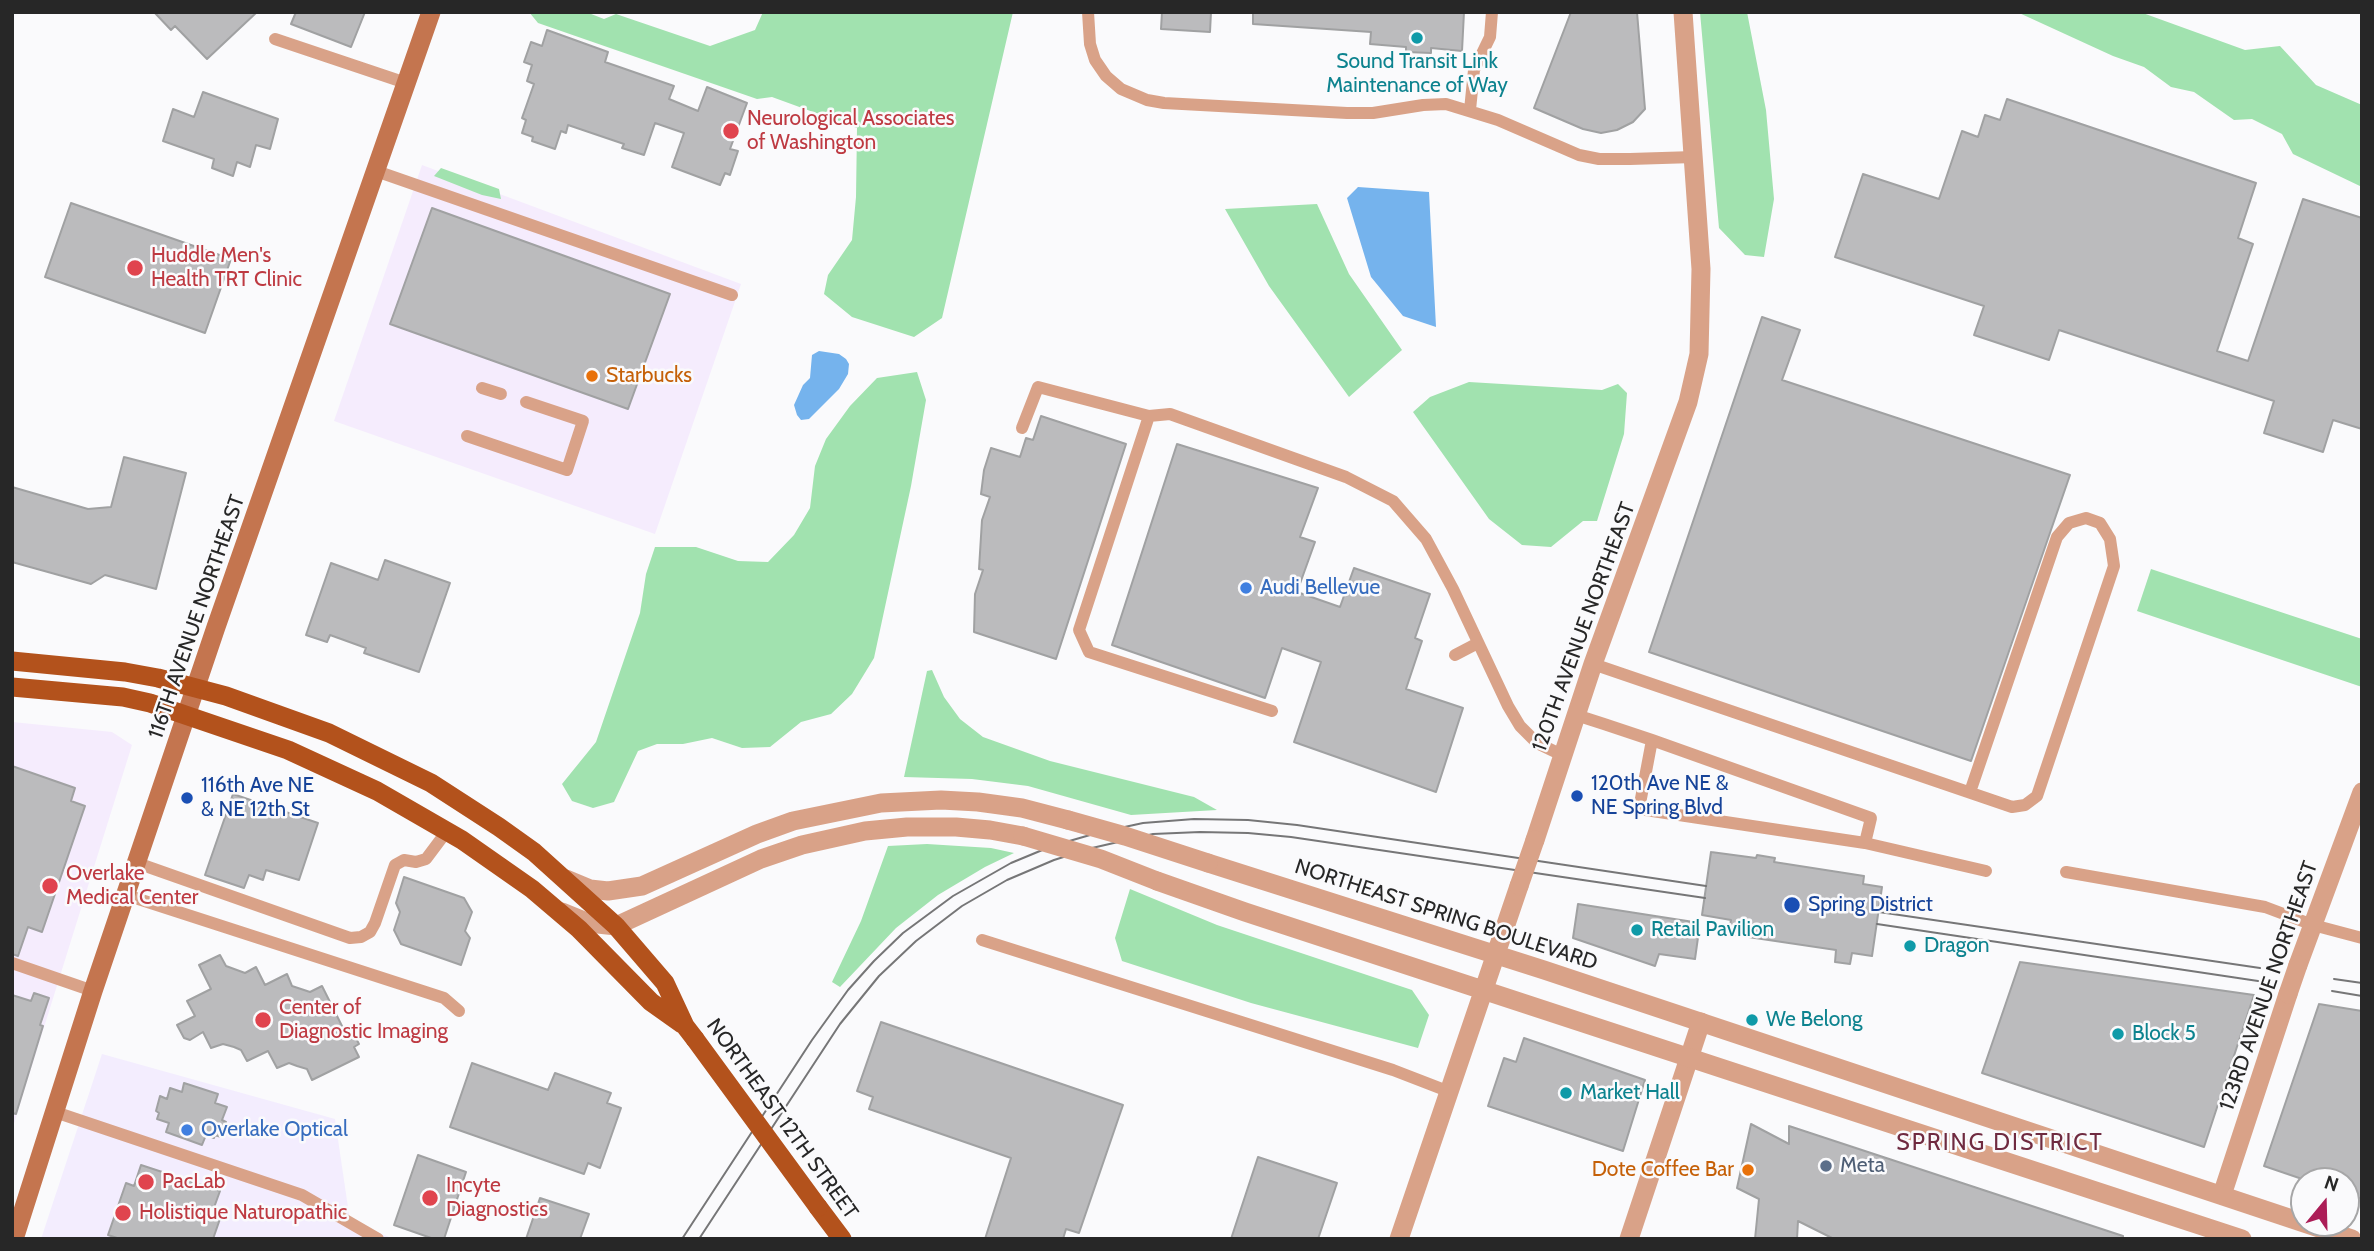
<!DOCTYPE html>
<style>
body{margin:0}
#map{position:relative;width:2374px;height:1251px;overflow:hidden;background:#fafafc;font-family:Cabin,sans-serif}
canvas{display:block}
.frame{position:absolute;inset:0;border:14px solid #272727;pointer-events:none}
.north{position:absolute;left:2290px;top:1167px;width:70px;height:70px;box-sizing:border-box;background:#fafafc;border:2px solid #a6a6a7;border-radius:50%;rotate:19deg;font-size:19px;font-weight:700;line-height:28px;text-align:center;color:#272727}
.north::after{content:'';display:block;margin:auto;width:24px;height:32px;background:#ac1d57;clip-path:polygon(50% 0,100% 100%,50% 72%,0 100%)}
</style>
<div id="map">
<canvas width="2374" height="1251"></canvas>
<div class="frame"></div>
<div class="north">N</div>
</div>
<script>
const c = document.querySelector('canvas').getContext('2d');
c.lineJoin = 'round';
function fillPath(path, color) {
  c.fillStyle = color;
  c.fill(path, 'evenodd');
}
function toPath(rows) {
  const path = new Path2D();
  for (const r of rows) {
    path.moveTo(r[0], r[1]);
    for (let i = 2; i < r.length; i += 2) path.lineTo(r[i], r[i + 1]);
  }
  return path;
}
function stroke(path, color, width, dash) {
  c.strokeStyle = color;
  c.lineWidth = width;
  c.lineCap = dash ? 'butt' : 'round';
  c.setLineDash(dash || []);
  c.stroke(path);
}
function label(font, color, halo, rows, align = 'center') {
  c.font = font + ' Cabin,sans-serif';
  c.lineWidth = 5;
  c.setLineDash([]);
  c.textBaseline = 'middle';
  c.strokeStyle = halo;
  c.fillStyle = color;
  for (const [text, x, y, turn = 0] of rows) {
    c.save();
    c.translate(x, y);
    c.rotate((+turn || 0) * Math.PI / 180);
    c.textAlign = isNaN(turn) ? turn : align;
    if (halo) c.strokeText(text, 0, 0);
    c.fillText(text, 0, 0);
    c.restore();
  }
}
fillPath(toPath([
 [102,1054,335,1119,350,1221,394,1239,41,1239]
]), '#f3edfe');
fillPath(toPath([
 [422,165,741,284,655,534,334,421],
 [12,722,112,732,132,745,12,1130]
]), '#f5ecfd');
fillPath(toPath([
 [529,12,586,12,604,19,616,14,710,46,755,30,763,12,1013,12,942,318,914,337,852,317,824,294,828,275,852,240,856,197,857,128,772,97,757,99,538,23],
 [1700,12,1747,12,1766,110,1774,199,1764,257,1745,255,1719,228],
 [2017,12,2140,12,2245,50,2280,46,2316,85,2362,105,2362,187,2293,154,2282,134,2252,119,2234,120,2194,92,2171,87,2144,67,2113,56],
 [441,168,499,189,501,199,482,195,434,176],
 [1317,204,1349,274,1402,350,1349,397,1269,286,1225,209],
 [917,372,926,400,911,486,874,658,852,694,831,714,801,722,770,747,742,748,712,738,683,744,657,744,638,751,614,802,593,808,572,801,562,784,596,742,640,613,646,574,655,547,696,547,738,561,768,562,794,535,810,508,815,466,826,439,850,406,877,378],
 [1469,382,1602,390,1618,384,1627,393,1624,434,1597,521,1583,521,1551,547,1522,545,1489,519,1413,412,1430,397],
 [2151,569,2362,639,2362,687,2137,611],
 [932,670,944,697,960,719,983,737,1050,761,1194,797,1217,810,1131,815,1028,786,972,779,904,777,927,671],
 [927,844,991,848,1014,853,985,867,938,895,896,928,840,987,832,982,861,921,888,846],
 [1130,889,1217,925,1412,990,1429,1015,1418,1048,1251,1003,1122,961,1115,938]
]), '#a1e2af');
fillPath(toPath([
 [1358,187,1429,192,1436,327,1403,316,1371,277,1347,198],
 [819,351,839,354,846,359,849,364,848,374,839,389,809,419,801,420,797,415,794,405,803,385,810,378,812,355]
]), '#75b3ed');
const building = toPath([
 [154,12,257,12,207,59,175,26,171,30,154,12],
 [296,12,365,12,351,47,291,24,296,12],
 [1162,12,1211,12,1210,32,1161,29,1162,12],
 [1253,12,1464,12,1462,51,1431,48,1431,53,1406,52,1406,47,1370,44,1371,32,1253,24,1253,12],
 [1571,12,1637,12,1645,109,1633,122,1617,130,1601,133,1583,129,1534,108,1571,12],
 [547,30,608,52,605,62,674,86,669,99,698,111,707,87,747,103,730,149,738,151,730,175,725,173,720,185,672,167,684,133,655,123,644,155,622,148,624,144,568,125,566,133,561,131,555,149,532,141,533,137,522,133,526,120,522,118,534,84,527,81,532,65,524,62,531,42,542,46,547,30],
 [203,92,278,119,270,149,256,145,250,167,237,162,233,176,212,168,214,159,163,141,173,109,194,117,203,92],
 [2007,99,2256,183,2238,238,2253,244,2217,351,2248,361,2303,199,2362,218,2362,429,2333,420,2323,452,2264,433,2274,401,2059,330,2049,360,1974,335,1984,306,1835,257,1863,174,1939,199,1962,131,1978,137,1985,115,2000,120,2007,99],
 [71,203,231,259,205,333,45,277,71,203],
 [432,208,670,294,628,409,390,324,432,208],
 [1762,317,1800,330,1782,380,2070,475,1971,761,1649,652,1762,317],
 [1041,416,1126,444,1056,659,974,632,975,594,983,570,979,569,982,520,990,497,981,494,984,470,991,448,1020,457,1026,438,1033,440,1041,416],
 [1177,444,1318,488,1300,537,1315,542,1297,592,1340,607,1354,568,1430,594,1415,638,1422,641,1406,689,1463,708,1436,792,1294,742,1321,662,1282,648,1265,698,1112,645,1177,444],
 [124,457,186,473,156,589,105,575,91,584,12,562,12,487,88,509,111,507,124,457],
 [385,560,450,583,419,672,364,653,366,648,330,635,327,642,306,635,331,563,378,580,385,560],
 [12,766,75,788,71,801,85,806,42,932,28,927,18,956,12,954,12,766],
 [233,794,318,823,299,880,266,870,263,880,249,875,244,888,205,875,233,794],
 [1711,852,1756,858,1757,855,1775,858,1774,862,1864,876,1863,884,1882,887,1872,956,1852,953,1850,964,1835,962,1836,950,1728,934,1731,920,1702,915,1711,852],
 [404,877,464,898,472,912,465,931,470,938,461,965,401,944,394,930,400,912,396,903,404,877],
 [1578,904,1700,923,1695,959,1659,954,1655,966,1573,938,1578,904],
 [220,955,226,966,245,973,256,967,265,985,287,974,292,986,310,992,322,986,346,1034,352,1031,359,1044,354,1047,359,1057,312,1080,307,1069,297,1066,289,1063,277,1068,268,1051,247,1061,241,1050,234,1047,223,1044,211,1048,203,1032,190,1040,184,1038,177,1025,195,1016,187,1001,211,989,199,965,220,955],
 [2020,962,2254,995,2204,1147,1982,1073,2020,962],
 [34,993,49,998,40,1025,43,1026,16,1114,12,1113,12,995,31,1001,34,993],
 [2319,1004,2362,1011,2362,1199,2346,1194,2346,1181,2308,1181,2264,1166,2319,1004],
 [881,1022,1123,1105,1079,1233,1066,1229,1063,1239,985,1239,1011,1158,869,1109,873,1097,857,1091,881,1022],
 [1524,1038,1645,1080,1623,1151,1488,1106,1504,1058,1516,1062,1524,1038],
 [472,1063,548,1090,555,1073,611,1093,607,1103,621,1108,600,1168,588,1163,584,1174,450,1127,472,1063],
 [184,1083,218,1094,215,1103,227,1107,222,1120,226,1122,221,1137,215,1135,214,1138,206,1135,202,1145,166,1132,169,1123,157,1119,159,1113,156,1111,160,1096,167,1099,170,1088,182,1092,184,1083],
 [1751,1124,1789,1144,1789,1126,2123,1236,2123,1239,1834,1239,1798,1221,1797,1239,1755,1239,1759,1199,1737,1188,1751,1124],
 [418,1155,466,1172,444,1239,434,1239,394,1225,418,1155],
 [1258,1157,1337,1183,1318,1239,1231,1239,1258,1157],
 [141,1165,220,1191,212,1213,221,1216,213,1239,120,1239,108,1235,126,1183,134,1186,141,1165],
 [540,1198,589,1214,580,1239,526,1239,540,1198]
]);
fillPath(building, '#bbbbbd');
stroke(building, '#a0a1a2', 2);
stroke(toPath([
 [1088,12,1090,44,1095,60,1106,76,1121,89,1147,100,1164,103,1347,113,1373,113,1423,105,1446,104,1498,120,1579,155,1599,159,1630,159,1694,157],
 [275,39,406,83],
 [1470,110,1474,70,1490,37,1492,12],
 [376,171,732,295],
 [482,388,501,394],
 [1022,428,1038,387,1149,416],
 [467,436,567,470,583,421,526,402],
 [1455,655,1478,643],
 [1593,664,2012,807,2025,805,2037,796,2114,566,2110,539,2100,523,2086,518,2069,523,2057,537,1970,792],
 [1272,711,1089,652,1079,630,1149,416,1170,414,1346,477,1393,501,1426,539,1453,589,1508,706,1520,726,1537,743,1562,755],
 [1576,715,1604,724,1652,740,1871,818,1865,843,1639,809,1652,740],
 [1865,843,1986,871],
 [137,863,350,938,361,937,370,932,375,923,395,865,404,860,416,862,426,859,447,831],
 [2066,872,2265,907,2313,925,2362,938],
 [126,895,444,998,459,1011],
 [982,940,1393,1070,1450,1092],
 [12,963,93,991],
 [55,1112,302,1195,378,1239]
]), '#d9a288', 12);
stroke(toPath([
 [2298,965,2362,792],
 [2222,1195,2288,994],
 [1629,1239,1701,1022]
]), '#d9a288', 19);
stroke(toPath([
 [1535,840,1593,664,1688,402,1699,354,1701,269,1683,12],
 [1208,863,1544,970,2304,1223],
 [566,879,590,889,608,891,642,886,757,834,793,821,881,803,941,800,978,802,1022,808,1068,820],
 [1157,881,1245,912,2242,1239],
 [562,912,589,923,616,926,761,859,802,845,865,831,907,827,956,827,990,830,1023,836],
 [2304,1223,2352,1239],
 [1399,1239,1519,886]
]), '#d9a288', 19);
stroke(toPath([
 [14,1239,93,991,216,627,431,12]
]), '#c4754f', 19);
stroke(toPath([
 [12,661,125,672,158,678,226,696,329,733,431,783,499,827,534,852,616,926,665,983,685,1026,695,1039],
 [12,687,123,697,150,703,288,750,377,791,462,840,532,889,579,929,651,1002,682,1024],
 [818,1207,842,1239]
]), '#b3521c', 19);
stroke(toPath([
 [1879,912,2260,968],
 [1877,924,2258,981],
 [2334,979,2362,983],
 [2332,991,2362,996],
 [682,1239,812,1040,848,990,874,961,903,933,953,896,1011,863,1052,846,1097,833,1143,823,1194,819,1248,820,1297,825,1706,886],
 [699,1239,840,1024,879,976,916,941,962,906,1007,880,1054,860,1092,848,1153,834,1200,832,1248,833,1291,837,1705,898]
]), '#767677', 2);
stroke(toPath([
 [2288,994,2298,965]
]), '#d9a288', 19);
stroke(toPath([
 [1068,820,1125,836,1208,863],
 [1023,836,1101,859,1157,881],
 [1519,886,1535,840]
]), '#d9a288', 19);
stroke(toPath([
 [695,1039,818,1207]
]), '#b3521c', 19);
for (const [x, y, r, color] of [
 [1417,38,7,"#0f9aa8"],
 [731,131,9,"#e0444e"],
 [135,268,9,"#e0444e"],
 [592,376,7,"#e8710a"],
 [1246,588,7,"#3f7fe0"],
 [1577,796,7,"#1a4fb4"],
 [187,798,7,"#1a4fb4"],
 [50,886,9,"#e0444e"],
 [1792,905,9,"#1a4fb4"],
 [1637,930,7,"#0f9aa8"],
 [1910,946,7,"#0f9aa8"],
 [263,1020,9,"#e0444e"],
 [1752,1020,7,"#0f9aa8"],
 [2118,1034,7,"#0f9aa8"],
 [1566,1093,7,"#0f9aa8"],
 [187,1130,7,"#3f7fe0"],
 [1826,1166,7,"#5c6f8a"],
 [1748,1170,7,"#e8710a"],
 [146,1182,9,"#e0444e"],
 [430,1198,9,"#e0444e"],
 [123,1213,9,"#e0444e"]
]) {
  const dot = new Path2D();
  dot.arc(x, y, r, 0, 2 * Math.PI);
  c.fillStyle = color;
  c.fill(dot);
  stroke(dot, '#fafafc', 2.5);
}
label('21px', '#0d838f', '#fafafc', [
 ["Sound Transit Link",1417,62,"center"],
 ["Maintenance of Way",1417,86,"center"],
 ["Retail Pavilion",1651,930],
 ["Dragon",1924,946],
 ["We Belong",1766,1020],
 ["Block 5",2132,1034],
 ["Market Hall",1580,1093]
], 'left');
label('21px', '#be3a42', '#fafafc', [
 ["Neurological Associates",747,119],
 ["of Washington",747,143],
 ["Huddle Men's",151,256],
 ["Health TRT Clinic",151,280],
 ["Overlake",66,874],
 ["Medical Center",66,898],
 ["Center of",279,1008],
 ["Diagnostic Imaging",279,1032],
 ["PacLab",162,1182],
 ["Incyte",446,1186],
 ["Diagnostics",446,1210],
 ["Holistique Naturopathic",139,1213]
], 'left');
label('21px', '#c56008', '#fafafc', [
 ["Starbucks",606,376],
 ["Dote Coffee Bar",1734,1170,"right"]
], 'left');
label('21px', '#366cbe', '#fafafc', [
 ["Audi Bellevue",1260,588],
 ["Overlake Optical",201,1130]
], 'left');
label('21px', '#272727', '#fafafc', [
 ["116TH AVENUE NORTHEAST",197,617,-71],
 ["120TH AVENUE NORTHEAST",1584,627,-70],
 ["NORTHEAST SPRING BOULEVARD",1446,915,18],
 ["123RD AVENUE NORTHEAST",2269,986,-71],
 ["NORTHEAST 12TH STREET",782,1119,54]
]);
label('21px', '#164399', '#fafafc', [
 ["120th Ave NE &",1591,784],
 ["NE Spring Blvd",1591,808],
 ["116th Ave NE",201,786],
 ["& NE 12th St",201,810],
 ["Spring District",1808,905]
], 'left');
label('21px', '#4e5e75', '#fafafc', [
 ["Meta",1840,1166]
], 'left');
c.letterSpacing = '2px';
label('23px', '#6f2a40', '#fafafc', [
 ["SPRING DISTRICT",2000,1143]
]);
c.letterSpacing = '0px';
</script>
